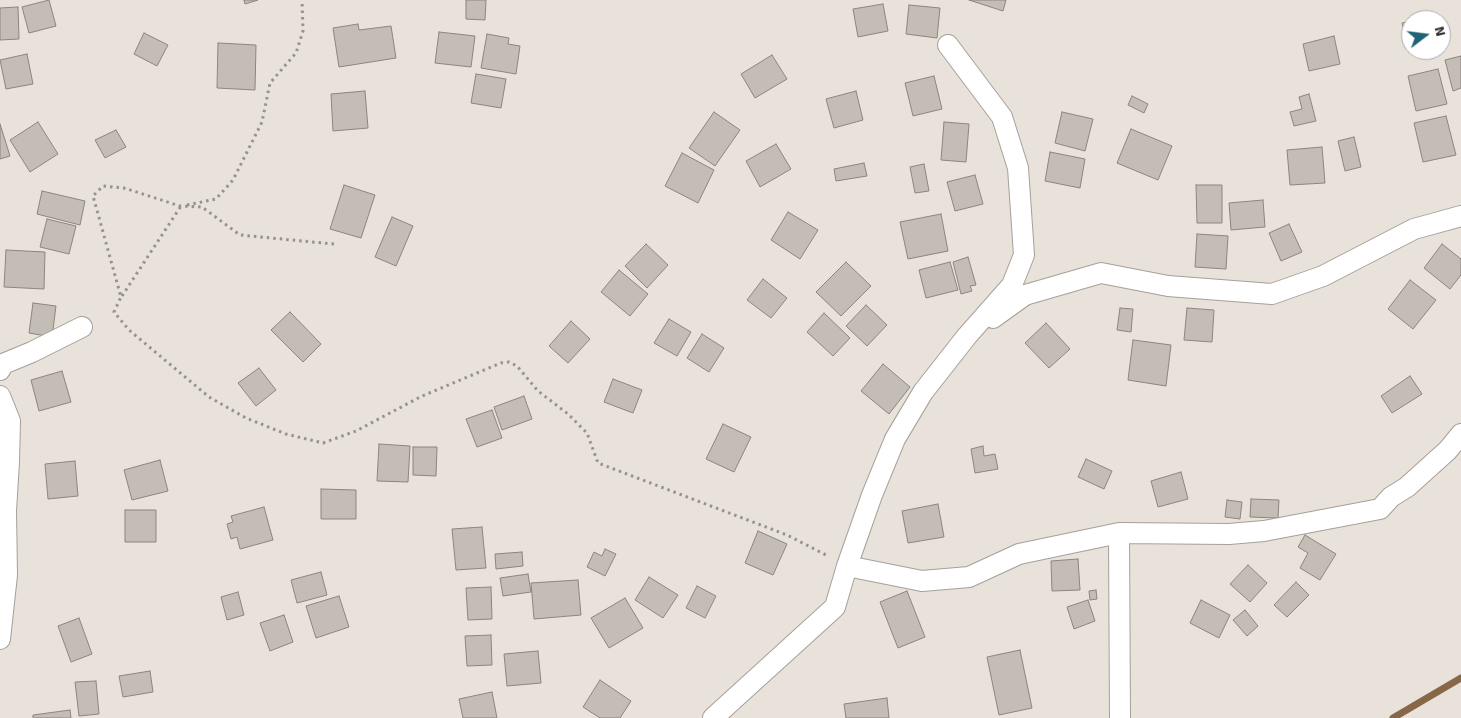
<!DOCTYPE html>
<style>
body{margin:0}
#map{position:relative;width:1461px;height:718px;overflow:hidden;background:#e9e2db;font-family:Signika,sans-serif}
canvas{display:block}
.north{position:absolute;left:1401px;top:10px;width:50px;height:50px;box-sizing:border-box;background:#fff;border:1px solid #acabaa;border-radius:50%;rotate:75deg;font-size:14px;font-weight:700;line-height:20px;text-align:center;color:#302d2b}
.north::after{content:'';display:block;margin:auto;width:18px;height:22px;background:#206376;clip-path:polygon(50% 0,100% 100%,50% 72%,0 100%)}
</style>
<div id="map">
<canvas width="1461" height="718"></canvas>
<div class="north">N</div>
</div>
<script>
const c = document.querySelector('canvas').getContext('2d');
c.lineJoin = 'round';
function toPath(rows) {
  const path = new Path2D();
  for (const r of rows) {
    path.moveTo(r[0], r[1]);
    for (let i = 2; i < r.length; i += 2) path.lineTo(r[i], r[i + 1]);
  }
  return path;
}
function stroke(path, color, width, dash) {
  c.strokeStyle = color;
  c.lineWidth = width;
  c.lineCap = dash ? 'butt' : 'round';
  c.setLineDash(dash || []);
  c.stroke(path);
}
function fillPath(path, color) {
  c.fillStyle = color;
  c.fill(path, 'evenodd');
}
stroke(toPath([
 [1393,718,1461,678]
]), '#866848', 7);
const building = toPath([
 [49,0,56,26,29,33,22,7,49,0],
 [244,0,258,0,245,4,244,0],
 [466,0,486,0,485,20,466,19,466,0],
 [969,0,1006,0,1003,11,969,0],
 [883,4,888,31,858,37,853,9,883,4],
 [909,5,940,8,937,38,906,34,909,5],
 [18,7,19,39,0,40,0,8,18,7],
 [1411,21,1411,44,1407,44,1402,23,1411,21],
 [358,24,359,30,391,26,396,58,339,67,333,28,358,24],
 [439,32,475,36,471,67,435,63,439,32],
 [144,33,168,45,157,66,134,54,144,33],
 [487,34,509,38,508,44,520,46,516,74,481,68,487,34],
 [1334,36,1340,64,1309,71,1303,44,1334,36],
 [218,43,256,45,255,90,217,88,218,43],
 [27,54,33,84,6,89,0,60,27,54],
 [772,55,787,79,755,98,741,74,772,55],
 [1461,56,1461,88,1453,91,1445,60,1461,56],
 [1438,69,1447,104,1416,111,1408,76,1438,69],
 [476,74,506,79,501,108,471,103,476,74],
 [934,76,942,109,913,116,905,83,934,76],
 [365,91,368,128,333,131,331,94,365,91],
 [856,91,863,120,834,128,826,99,856,91],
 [1309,94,1316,121,1294,126,1290,112,1302,109,1299,97,1309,94],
 [1132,96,1148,104,1144,113,1128,105,1132,96],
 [714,112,740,130,715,166,689,148,714,112],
 [1062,112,1093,119,1085,151,1055,143,1062,112],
 [1446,116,1456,155,1423,162,1414,123,1446,116],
 [38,122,58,154,30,172,10,140,38,122],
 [944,122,969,124,966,162,941,160,944,122],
 [0,124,10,156,0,159,0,124],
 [1131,129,1172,146,1158,180,1117,163,1131,129],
 [116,130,126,147,105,158,95,140,116,130],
 [1354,137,1361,167,1345,171,1338,141,1354,137],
 [776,144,791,169,760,187,746,161,776,144],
 [1322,147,1325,183,1290,185,1287,150,1322,147],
 [1050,152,1085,159,1080,188,1045,181,1050,152],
 [682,153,714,170,698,203,665,186,682,153],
 [864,163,867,176,836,181,834,169,864,163],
 [924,164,929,191,915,193,910,167,924,164],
 [975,175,983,204,955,211,947,182,975,175],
 [344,185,375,195,361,238,330,229,344,185],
 [1196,185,1222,185,1222,223,1197,223,1196,185],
 [42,191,85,201,80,225,37,214,42,191],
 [1263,200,1265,227,1231,230,1229,203,1263,200],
 [788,212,818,230,800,259,771,240,788,212],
 [941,214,948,251,908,259,900,222,941,214],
 [392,217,413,226,396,266,375,257,392,217],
 [47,219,76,226,69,254,40,247,47,219],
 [1289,224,1302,252,1281,261,1269,233,1289,224],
 [1197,234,1228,236,1226,269,1195,267,1197,234],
 [646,244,668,265,647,288,625,266,646,244],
 [1442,244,1461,259,1461,275,1450,289,1424,268,1442,244],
 [6,250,45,252,44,289,4,287,6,250],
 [968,257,976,285,970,286,972,291,961,294,953,262,968,257],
 [846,262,871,286,841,316,816,292,846,262],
 [950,262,958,290,926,298,919,270,950,262],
 [619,270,648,294,630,316,601,292,619,270],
 [763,279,787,298,771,318,747,300,763,279],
 [1410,280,1436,300,1413,329,1388,309,1410,280],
 [33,303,56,306,52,337,29,333,33,303],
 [866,305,887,325,867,346,846,326,866,305],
 [1120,308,1133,309,1131,332,1117,330,1120,308],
 [1187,308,1214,310,1212,342,1184,340,1187,308],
 [290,312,321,344,303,362,271,330,290,312],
 [824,313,850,338,833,356,807,332,824,313],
 [669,319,691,332,677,356,654,343,669,319],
 [571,321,590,339,568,363,549,346,571,321],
 [1046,323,1070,349,1049,368,1025,343,1046,323],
 [702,334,724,348,709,372,687,358,702,334],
 [1133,340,1171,345,1166,386,1128,380,1133,340],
 [883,364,910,387,889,414,861,391,883,364],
 [259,368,276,390,256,406,238,383,259,368],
 [62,371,71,402,39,411,31,380,62,371],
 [1410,376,1422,394,1392,413,1381,396,1410,376],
 [613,379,642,390,633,413,604,402,613,379],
 [524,396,532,419,502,430,494,407,524,396],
 [492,410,502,438,477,447,466,419,492,410],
 [723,424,751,437,734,472,706,459,723,424],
 [379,444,410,446,408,482,377,481,379,444],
 [983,446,984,456,995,454,998,469,975,473,971,449,983,446],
 [413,447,437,447,436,476,413,475,413,447],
 [1086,459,1112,471,1104,489,1078,477,1086,459],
 [160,460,168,491,132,500,124,470,160,460],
 [75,461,78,496,48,499,45,464,75,461],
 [1181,472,1188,499,1158,507,1151,481,1181,472],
 [321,489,356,490,356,519,321,519,321,489],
 [1251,499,1279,500,1278,518,1250,517,1251,499],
 [1227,500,1242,502,1240,519,1225,517,1227,500],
 [938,504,944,537,908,543,902,511,938,504],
 [264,507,273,540,240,549,237,537,231,539,227,524,233,522,231,516,264,507],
 [125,510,156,510,156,542,125,542,125,510],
 [482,527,486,568,456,570,452,529,482,527],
 [758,531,787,544,773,575,745,563,758,531],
 [1305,535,1336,554,1320,580,1300,568,1308,553,1298,547,1305,535],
 [605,549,616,554,605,576,587,567,594,552,602,556,605,549],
 [522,552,523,566,496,569,495,554,522,552],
 [1078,559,1080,590,1052,591,1051,561,1078,559],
 [1248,565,1267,583,1250,602,1230,584,1248,565],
 [321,572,327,595,297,603,291,580,321,572],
 [528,574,531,592,503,596,500,578,528,574],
 [649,577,678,595,663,618,635,600,649,577],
 [578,580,581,615,534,619,531,583,578,580],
 [1296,582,1309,595,1287,617,1274,605,1296,582],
 [697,586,716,596,705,618,686,608,697,586],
 [491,587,492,619,468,620,466,588,491,587],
 [1096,590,1097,599,1090,600,1089,591,1096,590],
 [907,591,925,637,898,648,880,602,907,591],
 [238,592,244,615,227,620,221,597,238,592],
 [339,596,349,627,316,638,306,606,339,596],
 [625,598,643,628,609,648,591,618,625,598],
 [1088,600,1095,621,1074,629,1067,607,1088,600],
 [1201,600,1230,615,1219,638,1190,623,1201,600],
 [1245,610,1258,626,1247,636,1233,620,1245,610],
 [284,615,293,642,270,651,260,623,284,615],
 [79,618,92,654,71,662,58,626,79,618],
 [491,635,492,665,467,666,465,636,491,635],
 [1020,650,1032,708,999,715,987,657,1020,650],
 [538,651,541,683,507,686,504,654,538,651],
 [150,671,153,692,123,697,119,676,150,671],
 [600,680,631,701,620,718,600,718,583,707,600,680],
 [96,681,99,714,79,716,75,682,96,681],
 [492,692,497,718,463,718,459,699,492,692],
 [887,698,889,718,846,718,844,704,887,698],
 [70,710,71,718,33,718,33,715,70,710]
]);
fillPath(building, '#c4bdb6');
stroke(building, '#8b857e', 1);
const minor = toPath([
 [993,318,1025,295,1101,273,1168,286,1272,294,1323,276,1414,229,1461,216],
 [0,370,3,364,32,352,82,327],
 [0,396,10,421,9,462,6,511,7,575,0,639],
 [1119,533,1120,718],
 [847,566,922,581,969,577,1019,554,1119,533,1229,534,1264,531,1380,509,1391,497,1407,487,1448,450,1461,434],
 [713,718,835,607,847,566,872,495,895,439,923,392,967,336,1012,285,1024,255,1018,168,1002,117,948,45]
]);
stroke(minor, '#a6a099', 22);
stroke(toPath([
 [187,205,216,199,233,180,262,122,270,83,296,53,303,31,302,0],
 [334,244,240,235,202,207,180,206,124,188,103,186,93,196,121,297,114,312,129,330,209,397,246,418,286,434,323,443,356,431,422,396,501,363,509,362,517,366,538,391,568,414,587,433,598,463,787,535,828,556],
 [122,296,181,206]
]), '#97928d', 3, [2.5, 4]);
stroke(minor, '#fff', 20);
</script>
